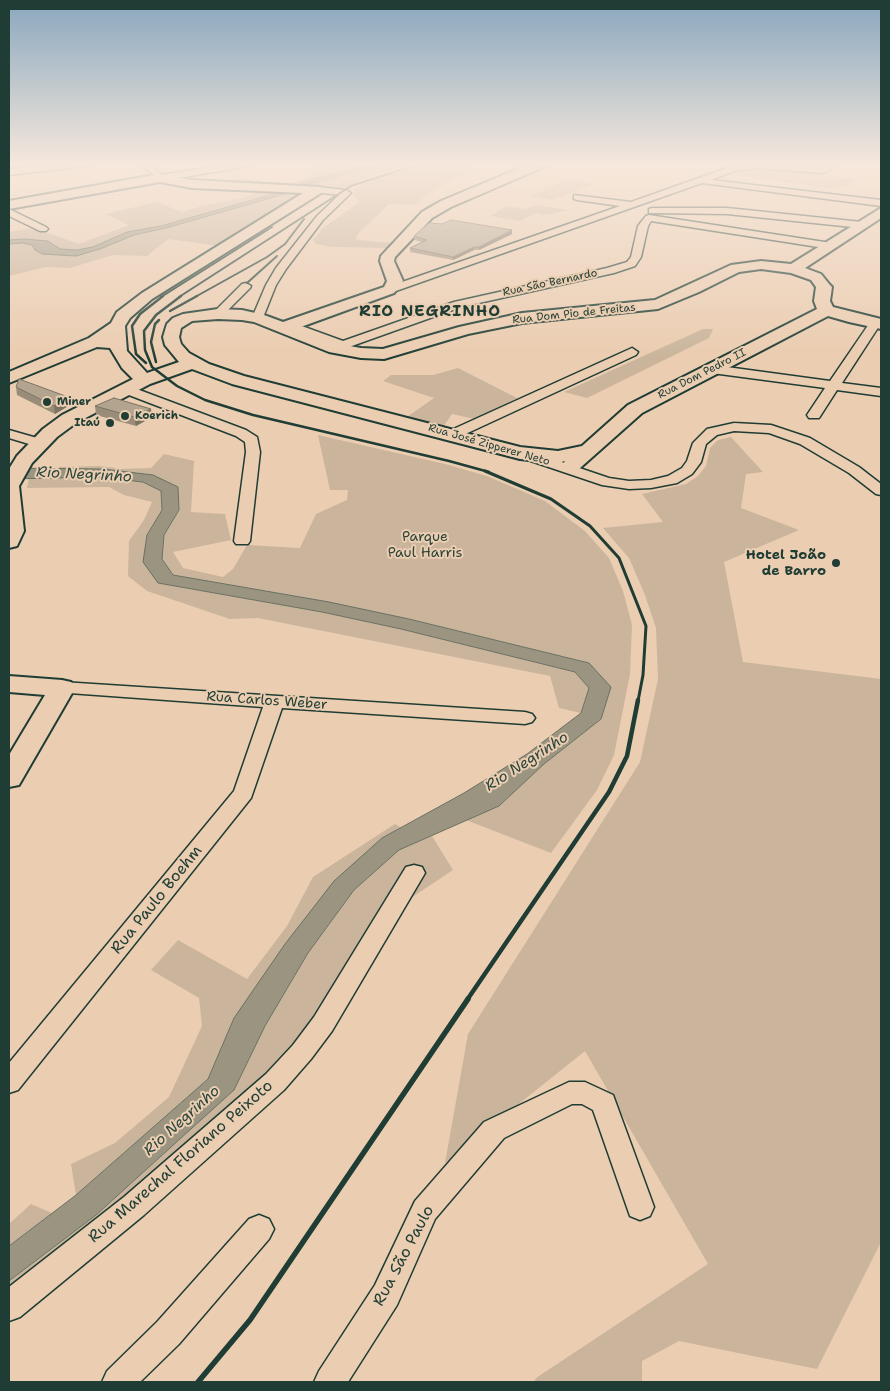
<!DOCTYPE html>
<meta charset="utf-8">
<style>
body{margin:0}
#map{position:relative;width:890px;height:1391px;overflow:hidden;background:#ebcdb1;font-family:"Shantell Sans",sans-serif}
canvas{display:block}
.frame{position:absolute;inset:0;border:10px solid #1f3d34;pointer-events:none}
</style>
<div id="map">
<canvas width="890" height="1391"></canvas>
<div class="frame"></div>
</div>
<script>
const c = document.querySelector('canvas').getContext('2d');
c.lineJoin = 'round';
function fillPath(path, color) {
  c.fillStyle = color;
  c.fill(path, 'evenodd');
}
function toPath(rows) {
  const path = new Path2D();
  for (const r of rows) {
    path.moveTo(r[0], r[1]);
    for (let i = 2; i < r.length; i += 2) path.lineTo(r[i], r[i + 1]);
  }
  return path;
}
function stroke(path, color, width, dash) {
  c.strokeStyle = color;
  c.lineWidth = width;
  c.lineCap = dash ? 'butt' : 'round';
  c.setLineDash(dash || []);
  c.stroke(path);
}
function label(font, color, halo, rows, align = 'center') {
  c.font = font + ' "Shantell Sans",sans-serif';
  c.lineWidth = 4;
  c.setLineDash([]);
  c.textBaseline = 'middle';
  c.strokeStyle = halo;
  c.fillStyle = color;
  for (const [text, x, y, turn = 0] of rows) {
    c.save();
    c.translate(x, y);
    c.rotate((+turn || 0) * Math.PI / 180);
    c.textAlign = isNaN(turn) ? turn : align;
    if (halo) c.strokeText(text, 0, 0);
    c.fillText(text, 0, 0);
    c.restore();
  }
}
fillPath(toPath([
 [353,163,377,163,303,182,290,187,280,186,317,174,310,167],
 [392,163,418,163,367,177,341,190,301,188],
 [432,163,479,163,471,167,468,171,434,190,414,205,389,204,357,235,356,240,392,243,388,248,332,247,316,244,313,240,323,228,360,202,354,196,355,188,382,177],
 [770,167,835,177,859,179,849,186,830,188,732,175,743,169],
 [570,179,594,184,552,200,530,196],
 [261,190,281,191,161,226,127,232,93,247,77,250,60,249,52,245,9,240,9,232,34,228,79,244,129,225,105,214,157,202,182,212,202,206,242,198],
 [292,191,305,192,220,246,168,239,147,256,113,255,70,268,46,267,9,276,9,244,23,243,32,245,35,250,42,254,100,249,134,235,166,228],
 [536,205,569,210,546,215,536,213,520,221,490,216,507,206,526,209],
 [703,329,713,329,709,338,587,398,564,392],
 [458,368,517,398,475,419,452,414,443,427,407,417,434,398,383,381,391,375,433,375],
 [318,435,445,464,487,476,545,501,585,531,609,558,623,591,632,625,630,674,614,755,597,790,551,853,466,820,499,806,544,764,601,719,589,663,409,619,173,575,162,559,164,535,179,510,178,487,103,469,58,469,59,467,99,466,121,469,151,468,164,454,194,461,191,512,225,514,231,540,173,552,183,568,223,577,233,569,247,545,300,548,316,514,347,500,348,490,330,490],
 [731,437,763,472,746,474,741,508,799,530,724,562,743,662,881,679,881,1242,817,1369,679,1341,642,1361,642,1382,534,1382,536,1378,708,1264,585,1051,445,1163,468,1034,640,762,658,679,656,628,645,595,629,558,603,528,663,522,642,494,686,484,698,476,706,466,710,448,718,440],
 [53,477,98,477,143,482,161,491,162,510,147,535,158,583,322,612,401,629,575,672,589,688,581,713,559,708,550,676,258,618,230,619,147,591,128,576,129,541,144,520,152,502,124,495,109,487,27,488,29,478],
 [395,824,402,828,382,838,234,1018,208,1079,76,1195,71,1164,115,1143,169,1097,202,1026,199,998,151,970,178,940,247,979,287,926,313,877],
 [432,836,453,870,390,912,323,1024,134,1206,9,1306,9,1281,96,1215,234,1090,265,1026,308,953,354,890,399,850],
 [31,1204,52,1213,9,1246,9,1224]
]), '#cab59c');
const water = toPath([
 [377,163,392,163,310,184,285,194,166,228,134,235,100,249,76,256,42,254,35,250,32,245,23,243,9,244,9,240,24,239,48,241,60,249,77,250,93,247,127,232,161,226,277,193,303,182,377,163],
 [9,468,103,469,153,475,178,487,179,510,164,535,162,559,173,575,329,602,409,619,589,663,611,687,601,719,544,764,499,806,399,850,354,890,308,953,265,1026,234,1090,96,1215,9,1281,9,1246,76,1195,208,1079,234,1018,285,944,334,881,382,838,464,793,527,754,581,713,589,688,575,672,401,629,322,612,158,583,143,562,147,535,162,510,161,491,143,482,98,477,9,479,9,468]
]);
fillPath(water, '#9a9480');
stroke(water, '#697162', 1);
const street = toPath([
 [68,163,92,163,88,166,9,175,9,169,68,163],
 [140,163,149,163,162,175,236,163,254,163,250,166,160,181,140,163],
 [762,163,821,167,827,163,835,163,830,170,822,173,758,168,737,170,711,180,881,200,881,206,702,183,393,292,389,293,384,290,385,288,620,206,577,200,574,199,574,195,631,202,733,166,762,163],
 [317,187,346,190,351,193,323,220,286,269,276,285,262,320,254,320,252,318,266,285,276,268,317,216,339,195,314,192,314,188,317,187],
 [652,208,727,208,862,222,867,225,862,228,727,214,649,213,649,209,652,208],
 [9,209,46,227,48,229,46,231,40,231,9,216,9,209],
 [649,215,831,243,836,246,831,249,651,221,648,226,641,257,635,266,614,273,461,307,335,352,329,348,332,345,291,329,289,327,295,324,299,325,343,341,454,302,607,268,627,262,631,257,638,226,646,216,649,215],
 [246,283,251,286,250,288,222,316,214,316,212,314,242,284,246,283],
 [875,320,881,323,842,383,881,388,881,396,837,390,819,418,809,418,807,415,825,388,712,373,706,369,712,365,830,381,871,321,875,320],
 [632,348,638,352,636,355,459,437,454,438,447,434,449,431,632,348],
 [126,385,246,430,257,437,260,452,250,541,248,544,236,544,234,541,246,452,245,442,236,436,121,392,120,389,126,385],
 [734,423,771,425,810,438,859,467,881,484,881,495,876,494,849,473,800,444,769,433,734,431,717,435,706,444,701,462,692,474,677,483,651,488,629,489,602,485,516,456,514,453,516,450,526,450,609,478,629,481,651,480,668,476,682,468,687,461,693,443,707,429,734,423],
 [9,430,44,440,46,443,39,447,9,438,9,430],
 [62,682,525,712,532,714,535,718,532,722,525,724,282,708,251,798,18,1090,9,1093,9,1063,234,791,263,707,55,692,53,688,55,684,62,682],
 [414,865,422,867,425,873,332,1031,311,1059,284,1090,144,1215,20,1317,9,1321,9,1287,124,1197,266,1074,293,1045,314,1017,406,867,414,865],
 [569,1082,585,1082,613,1095,654,1207,650,1216,640,1220,630,1216,593,1110,582,1104,572,1104,504,1138,435,1219,397,1305,348,1382,314,1382,319,1371,375,1285,415,1201,484,1122,569,1082],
 [259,1215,269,1219,274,1229,269,1239,179,1344,140,1382,102,1382,107,1371,157,1322,249,1219,259,1215]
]);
const secondary = toPath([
 [532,163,548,163,546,166,451,207,432,218,395,257,394,261,403,281,394,293,298,328,339,344,361,348,383,349,459,327,522,313,655,300,731,265,761,261,791,264,881,208,881,218,805,268,821,274,829,284,832,287,830,301,833,307,881,319,881,329,849,322,828,316,642,413,580,468,573,470,566,468,563,464,565,461,558,463,520,459,232,384,192,369,150,384,76,423,57,437,32,463,19,486,24,531,17,546,9,548,9,469,17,456,43,429,62,415,133,379,122,368,110,348,97,347,9,383,9,372,89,338,111,323,117,312,142,293,303,193,192,188,160,182,9,209,9,201,160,174,192,180,321,187,323,190,321,193,152,299,130,318,125,326,127,351,147,373,179,362,165,345,163,337,167,324,173,318,183,314,218,309,242,310,264,315,283,322,384,287,387,281,380,261,381,256,422,212,441,201,532,163],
 [761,269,791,273,811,280,816,287,814,301,817,309,628,405,582,446,558,451,520,447,244,376,209,364,189,353,181,344,179,337,181,328,192,321,218,319,242,320,254,322,329,352,361,358,384,359,468,334,522,323,658,309,699,292,739,272,761,269],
 [9,676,62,680,71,682,75,688,19,785,9,787,9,755,45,695,9,692,9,676]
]);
stroke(street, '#1f3d34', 3);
stroke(secondary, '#1f3d34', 4);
fillPath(street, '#ebcdb1');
fillPath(secondary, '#ebcdb1');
stroke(toPath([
 [247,283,277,256],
 [161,297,272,227],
 [179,297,351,186,422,163],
 [195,297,267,257,285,244,304,219]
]), '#1f3d34', 2);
stroke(toPath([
 [181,296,156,315,144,331,145,350,152,367,177,386,205,400,253,415,449,461,489,472],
 [170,311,197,296],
 [156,362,151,342,155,324,159,320],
 [146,363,136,354,132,326,140,314,163,296]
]), '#1f3d34', 2.5);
stroke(toPath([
 [485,471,551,499,590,526,619,558,646,626,643,675,638,701]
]), '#1f3d34', 3);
stroke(toPath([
 [467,1000,609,792,627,756,638,700]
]), '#1f3d34', 4.5);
stroke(toPath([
 [198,1382,250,1320,468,999]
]), '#1f3d34', 5.5);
fillPath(toPath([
 [512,234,479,250,474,250,453,260,410,252,410,248,422,242,414,240,414,236],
 [16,387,70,405,55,414,17,395],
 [95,406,152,417,136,426,96,415]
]), '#998d7a');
fillPath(toPath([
 [512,230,512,234,479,250,479,247],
 [474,247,474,250,453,260,453,257],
 [68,397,70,405,55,414,54,406],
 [151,409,152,417,136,426,134,417]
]), '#7d7363');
const building = toPath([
 [451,220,512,230,479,247,474,247,453,257,410,248,427,240,414,236,429,223,442,224,451,220],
 [19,379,68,397,54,406,16,387,19,379],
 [114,398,151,409,134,417,95,406,114,398]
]);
fillPath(building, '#b2a48e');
stroke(building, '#7d7363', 1);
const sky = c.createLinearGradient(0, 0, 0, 357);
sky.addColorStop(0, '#89a7be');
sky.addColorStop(0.46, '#f6e8dc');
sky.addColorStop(1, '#f6e8dc00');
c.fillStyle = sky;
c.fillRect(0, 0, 890, 357);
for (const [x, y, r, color] of [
 [47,402,5,"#1f3d34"],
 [125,416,5,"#1f3d34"],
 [110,423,5,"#1f3d34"],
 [836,563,5,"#1f3d34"]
]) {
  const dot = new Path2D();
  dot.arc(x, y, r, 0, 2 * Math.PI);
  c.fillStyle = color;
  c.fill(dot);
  stroke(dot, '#ebcdb1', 2);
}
label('11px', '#1f3d34', '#ebcdb1', [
 ["Rua São Bernardo",550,283,-12],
 ["Rua Dom Pio de Freitas",574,314,-6],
 ["Rua Dom Pedro II",702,374,-27],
 ["Rua José Zipperer Neto",489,445,16]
]);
label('bold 11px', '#1f3d34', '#ebcdb1', [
 ["Miner",57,402],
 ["Koerich",135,416],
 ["Itaú",100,423,"right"]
], 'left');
label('14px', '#284339', '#ebcdb1', [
 ["Parque",425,537],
 ["Paul Harris",425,553]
]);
label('bold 14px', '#1f3d34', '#ebcdb1', [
 ["Hotel João",826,555],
 ["de Barro",826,571]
], 'right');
label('14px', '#1f3d34', '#ebcdb1', [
 ["Rua Carlos Weber",267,701,4]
]);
label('italic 15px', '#2b463c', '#ebcdb1', [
 ["Rio Negrinho",84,475,3],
 ["Rio Negrinho",527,762,-33],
 ["Rio Negrinho",182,1121,-42]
]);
c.letterSpacing = '1px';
label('bold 16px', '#1f3d34', '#ebcdb1', [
 ["RIO NEGRINHO",430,312]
]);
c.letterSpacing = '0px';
label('16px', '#1f3d34', '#ebcdb1', [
 ["Rua Paulo Boehm",157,900,-51],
 ["Rua Marechal Floriano Peixoto",181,1162,-41],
 ["Rua São Paulo",404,1256,-62]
]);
</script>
